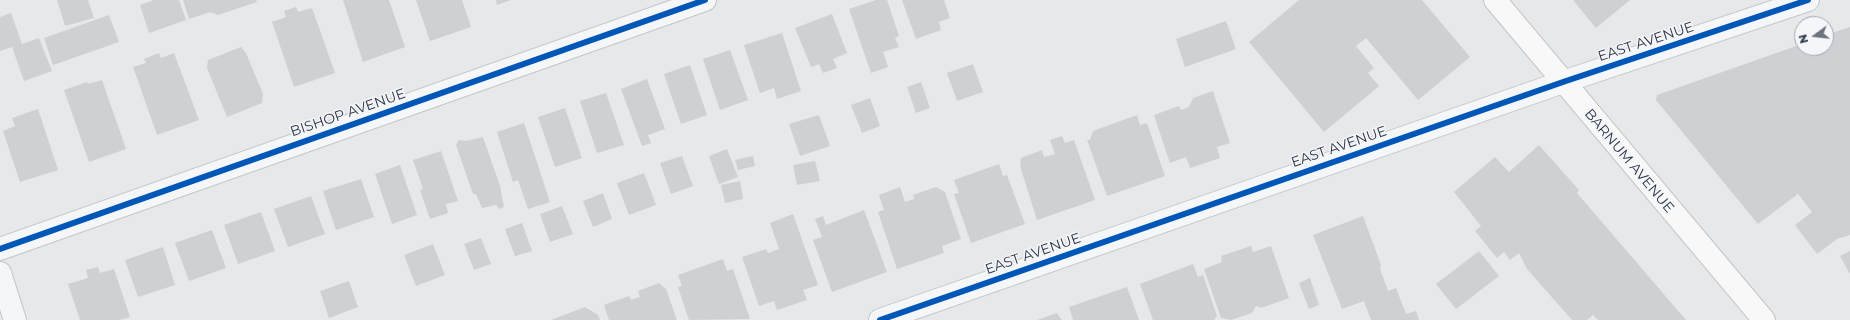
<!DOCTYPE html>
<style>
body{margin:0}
#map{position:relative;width:1850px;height:320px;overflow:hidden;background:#e6e8ea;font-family:Montserrat,sans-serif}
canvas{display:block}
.north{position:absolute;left:1794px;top:16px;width:40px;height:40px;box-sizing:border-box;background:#f4f6f9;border:1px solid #a4a8b1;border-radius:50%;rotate:255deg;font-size:11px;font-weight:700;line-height:16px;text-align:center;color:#2b3445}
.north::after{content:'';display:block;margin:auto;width:14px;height:18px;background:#6c737f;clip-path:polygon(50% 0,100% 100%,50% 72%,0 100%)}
</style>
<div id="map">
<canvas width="1850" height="320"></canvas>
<div class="north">N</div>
</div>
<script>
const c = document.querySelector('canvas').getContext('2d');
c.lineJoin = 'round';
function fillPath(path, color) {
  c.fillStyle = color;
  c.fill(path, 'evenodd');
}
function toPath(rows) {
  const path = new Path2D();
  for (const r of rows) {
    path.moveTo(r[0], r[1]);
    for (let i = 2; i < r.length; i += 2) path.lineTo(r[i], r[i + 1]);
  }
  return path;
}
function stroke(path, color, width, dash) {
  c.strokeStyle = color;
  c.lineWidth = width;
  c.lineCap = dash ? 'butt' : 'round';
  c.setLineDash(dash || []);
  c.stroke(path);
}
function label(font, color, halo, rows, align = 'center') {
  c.font = font + ' Montserrat,sans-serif';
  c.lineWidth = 3;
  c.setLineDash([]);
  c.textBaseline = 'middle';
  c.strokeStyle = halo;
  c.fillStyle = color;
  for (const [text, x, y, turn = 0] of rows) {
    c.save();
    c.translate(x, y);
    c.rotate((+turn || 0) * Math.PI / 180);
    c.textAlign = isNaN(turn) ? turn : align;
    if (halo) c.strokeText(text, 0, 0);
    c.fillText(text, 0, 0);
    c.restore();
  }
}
fillPath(toPath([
 [57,0,88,0,94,18,65,26],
 [154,0,179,0,186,20,149,33,140,5],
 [183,0,256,0,257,2,218,15,210,12,189,19],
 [343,0,389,0,405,47,363,62],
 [416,0,462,0,471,27,430,41],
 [496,0,511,0,497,5],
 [876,0,887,0,899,36,895,38,899,47,883,52,888,67,871,73,849,9],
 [902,0,944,0,950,18,939,22,941,30,916,39],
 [1299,0,1422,0,1470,57,1418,100,1366,38,1356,46,1374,68,1368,73,1379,86,1324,132,1249,42],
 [1573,0,1630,0,1596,28],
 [296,7,298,12,312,8,335,73,294,87,272,22,286,17,284,11],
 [11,13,22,44,39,38,52,71,24,81,12,47,0,51,0,17],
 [832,14,847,53,833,59,837,68,823,73,819,64,811,67,795,28],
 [109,15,119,42,53,65,44,38],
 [1226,21,1236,49,1185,67,1176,39],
 [1850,27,1850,235,1837,239,1817,254,1795,225,1812,212,1798,194,1758,224,1656,100,1657,95,1802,44,1802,48,1826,48,1826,35],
 [782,33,801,91,777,99,774,88,760,93,744,45],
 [241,47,246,53,263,94,262,103,227,117,207,68,208,60],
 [730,50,748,100,720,110,703,59],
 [159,53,161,58,174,53,199,120,157,135,133,67,146,63,144,59],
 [973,64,983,92,957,101,947,73],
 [690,65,707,115,681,124,664,74],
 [647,79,665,129,648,135,651,143,642,146,621,89],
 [102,80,126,149,89,162,64,90,87,82,88,84],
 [921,82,930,108,916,113,907,87],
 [1213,91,1230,143,1217,147,1220,158,1190,168,1186,157,1170,163,1154,115,1179,106,1181,110,1189,107,1193,98],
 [606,93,624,145,597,153,580,101],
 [870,98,880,126,862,133,851,105],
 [565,108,582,158,555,167,538,117],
 [38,109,58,170,20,182,3,131,15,126,12,118],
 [819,115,830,146,800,156,789,124],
 [1137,115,1140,125,1147,123,1165,176,1107,196,1087,140,1090,140,1093,131],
 [524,123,550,202,528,209,518,180,513,182,497,132],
 [1062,136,1065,143,1074,140,1095,200,1037,220,1020,166,1021,158,1042,150,1044,157,1055,154,1050,140],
 [483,137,500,186,504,207,499,209,496,205,482,208,476,194,473,194,456,145,459,140,466,141],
 [1539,145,1579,190,1577,193,1686,320,1598,320,1593,315,1587,320,1572,320,1527,269,1519,253,1510,260,1504,252,1497,258,1475,231,1481,226,1454,192,1495,157,1509,172],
 [727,149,738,177,719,184,709,156],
 [441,151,458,201,446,204,448,213,430,219,420,190,423,189,413,160],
 [682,156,693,186,671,194,660,163],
 [753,156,755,166,738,170,735,160],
 [815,161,820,181,797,185,793,165],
 [999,164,1003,176,1007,175,1025,224,971,243,954,194,959,193,954,180],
 [400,165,417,215,392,224,375,174],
 [644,173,656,205,629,215,617,183],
 [361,179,374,217,336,230,323,191],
 [740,181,743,199,725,203,721,185],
 [900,187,905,202,914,199,913,195,936,187,945,192,961,239,942,246,944,253,897,269,878,212,884,210,879,195],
 [603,193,612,219,593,227,583,201],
 [311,196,325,234,288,247,274,209],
 [562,206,573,234,550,242,540,214],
 [864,210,887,272,832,292,813,240,822,237,815,219,823,216,826,225],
 [261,212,275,251,238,264,224,225],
 [793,214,818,285,803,290,807,300,777,310,774,301,759,306,742,257,766,249,768,253,779,249,770,223],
 [1363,216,1381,265,1380,269,1388,291,1396,288,1406,314,1416,311,1419,320,1371,320,1364,301,1342,309,1313,235],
 [522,223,532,251,515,256,505,229],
 [212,230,226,268,189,281,175,243],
 [481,238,491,264,474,270,464,244],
 [433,244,445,275,416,286,404,255],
 [1251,246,1253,252,1271,246,1289,298,1261,308,1256,306,1252,313,1231,320,1221,318,1204,269,1222,262,1221,256],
 [163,247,175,285,138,297,125,260],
 [1479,251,1499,276,1456,309,1436,284],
 [1850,251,1850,274,1840,256],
 [723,259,727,271,733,269,750,319,689,320,678,287,682,286,678,275],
 [1193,264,1198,277,1203,275,1217,316,1214,320,1153,320,1140,284],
 [98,267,100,273,114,269,130,317,120,320,80,320,68,284,88,278,86,270],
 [1310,278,1319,305,1309,309,1299,283],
 [349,281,358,307,329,318,320,291],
 [659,283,666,289,677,320,609,320,604,305,629,296,631,300,640,297,638,291],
 [1127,287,1139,320,1073,320,1069,307],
 [585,307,598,315,600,320,551,320],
 [1057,313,1062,320,1037,320]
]), '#ced0d3');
const minor = toPath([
 [0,249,705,0],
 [0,273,15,320],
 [880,320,1563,82,1808,0]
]);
const major = toPath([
 [1495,0,1764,320]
]);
stroke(minor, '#c4c6c8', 24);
stroke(major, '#c2c5c8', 24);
stroke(minor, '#f5f6f7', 22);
stroke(major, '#f8f8f8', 22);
stroke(toPath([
 [0,249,705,0],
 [880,320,1563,82,1808,0]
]), '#0057b8', 6);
label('14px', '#2b3445', '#f4f6f9', [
 ["EAST AVENUE",1646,42,-18],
 ["BISHOP AVENUE",348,113,-19],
 ["EAST AVENUE",1339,147,-19],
 ["BARNUM AVENUE",1629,161,50],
 ["EAST AVENUE",1033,254,-19]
]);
</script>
